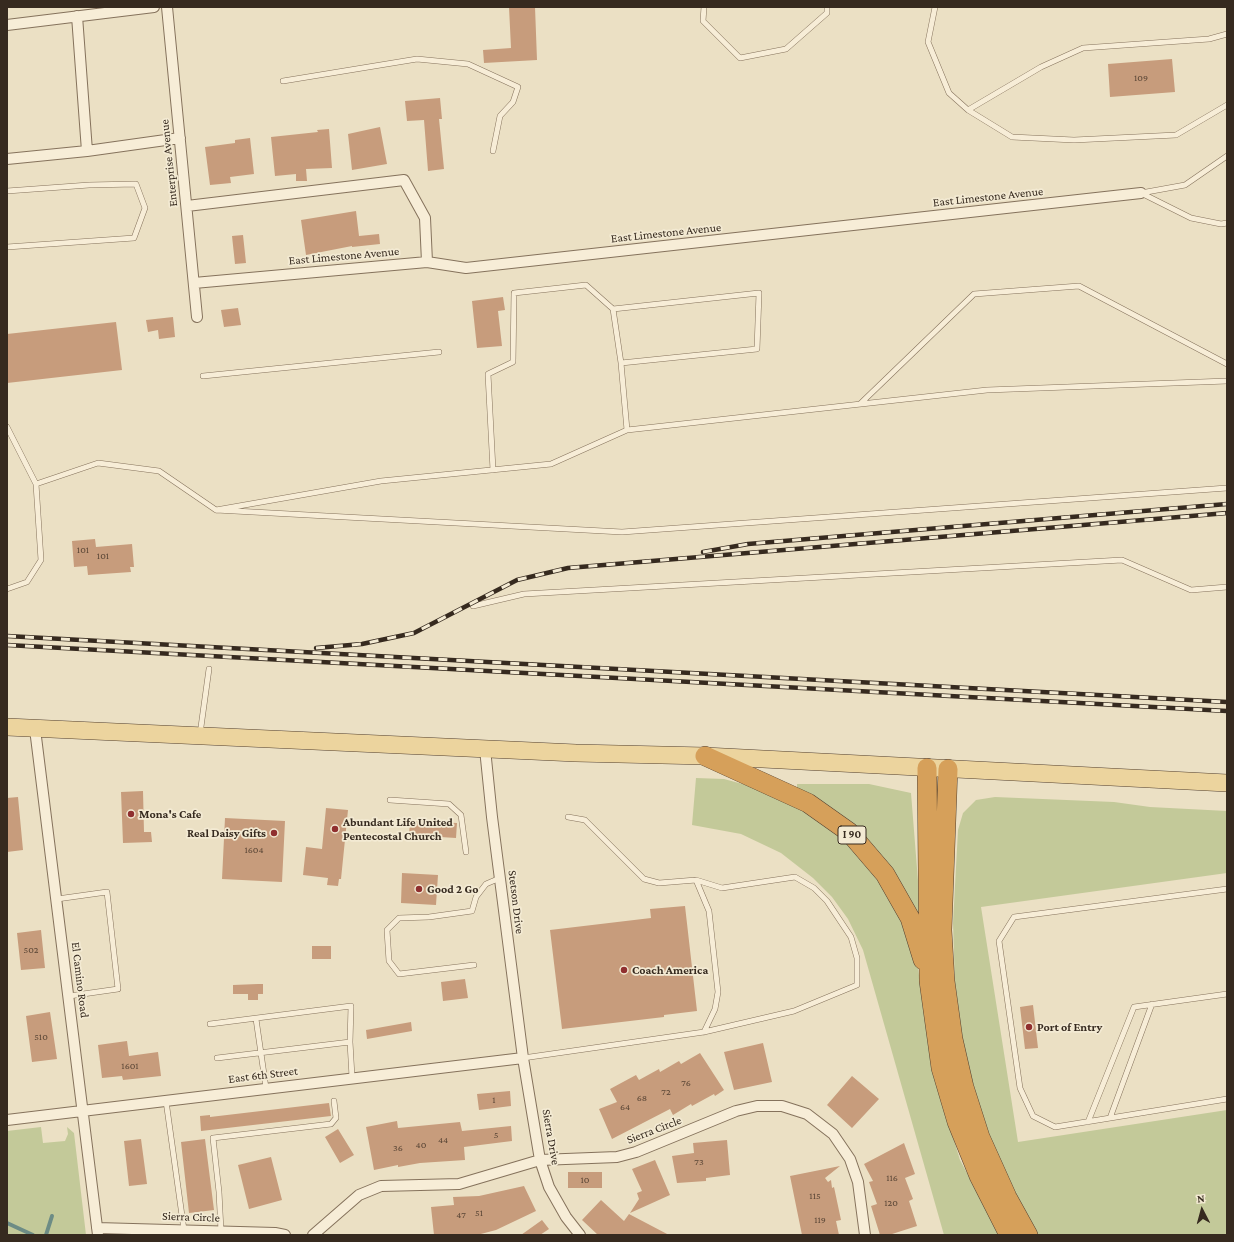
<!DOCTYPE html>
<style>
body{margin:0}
#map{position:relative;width:1234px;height:1242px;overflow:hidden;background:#ebe0c4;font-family:"Crimson Pro",serif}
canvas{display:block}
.frame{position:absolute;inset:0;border:8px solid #362a1f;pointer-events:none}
.north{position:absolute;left:1182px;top:1190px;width:40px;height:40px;-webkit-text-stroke:3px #f3ead3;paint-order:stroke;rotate:354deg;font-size:11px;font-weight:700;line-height:16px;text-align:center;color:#362a1f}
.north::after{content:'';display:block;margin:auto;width:14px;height:18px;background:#362a1f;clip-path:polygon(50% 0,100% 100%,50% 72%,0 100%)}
</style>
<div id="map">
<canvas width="1234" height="1242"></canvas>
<div class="frame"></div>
<div class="north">N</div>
</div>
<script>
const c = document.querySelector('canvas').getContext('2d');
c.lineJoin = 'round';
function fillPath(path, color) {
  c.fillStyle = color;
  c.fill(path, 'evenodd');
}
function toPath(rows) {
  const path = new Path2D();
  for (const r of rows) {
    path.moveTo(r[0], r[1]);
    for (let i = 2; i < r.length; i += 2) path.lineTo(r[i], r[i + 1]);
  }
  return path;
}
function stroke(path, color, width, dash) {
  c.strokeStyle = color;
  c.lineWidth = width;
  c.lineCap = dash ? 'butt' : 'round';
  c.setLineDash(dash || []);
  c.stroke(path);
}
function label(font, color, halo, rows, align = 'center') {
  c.font = font + ' "Crimson Pro",serif';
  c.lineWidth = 3.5;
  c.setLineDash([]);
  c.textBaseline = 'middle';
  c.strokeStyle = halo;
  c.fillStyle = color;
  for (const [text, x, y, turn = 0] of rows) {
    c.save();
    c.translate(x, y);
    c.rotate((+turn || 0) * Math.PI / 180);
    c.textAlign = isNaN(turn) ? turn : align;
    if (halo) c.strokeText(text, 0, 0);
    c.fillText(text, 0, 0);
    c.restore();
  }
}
fillPath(toPath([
 [696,778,724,779,761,789,803,809,844,838,880,877,905,921,917,961,932,1068,960,1160,1000,1235,944,1235,863,950,848,919,832,897,813,878,781,853,741,834,692,825],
 [797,784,869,784,911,793,922,931,906,892,797,789],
 [995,797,1114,802,1150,807,1227,811,1227,873,981,907,1018,1142,1227,1110,1227,1235,1037,1235,1015,1194,995,1152,979,1104,963,1050,955,985,953,923,958,830,963,813,976,800],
 [41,1127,43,1143,65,1141,68,1134,67,1127,74,1133,86,1235,7,1235,7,1131]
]), '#c3c999');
stroke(toPath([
 [7,1223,33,1235],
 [46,1235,52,1216]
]), '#6d8c85', 4);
fillPath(toPath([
 [509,7,535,7,537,60,484,63,483,50,511,48],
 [1172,59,1175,92,1110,97,1108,64],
 [440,98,442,119,439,119,444,169,428,171,424,120,407,121,405,101],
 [380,127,387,164,352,170,348,134],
 [329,129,332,168,306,169,307,181,296,181,296,174,275,176,271,137,318,132,317,130],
 [250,138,254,174,230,177,231,183,210,185,205,147,235,143,235,140],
 [356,211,359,236,379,234,380,244,352,247,352,246,306,255,301,220],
 [243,235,246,263,235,264,232,236],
 [503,297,505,310,498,311,502,346,477,348,472,301],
 [238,308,241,325,224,327,221,310],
 [173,317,175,337,159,339,158,330,148,332,146,320],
 [116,322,122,370,7,383,7,334],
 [95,539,96,547,132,544,134,567,130,567,131,572,88,575,87,566,74,567,72,541],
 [143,791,144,832,151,832,152,842,123,843,121,792],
 [18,797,23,850,7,852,7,798],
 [326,808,348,810,341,879,339,879,338,886,327,885,328,878,303,875,306,847,322,849],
 [225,818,285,821,282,882,222,879],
 [410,821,457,823,456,838,409,835],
 [402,873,438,875,436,905,401,903],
 [685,906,697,1011,664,1015,664,1017,562,1029,550,930,651,918,650,909],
 [41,930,45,968,21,970,17,933],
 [312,946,331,946,331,959,312,959],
 [465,979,468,998,443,1001,441,982],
 [258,984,263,984,263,994,258,994,258,1000,248,1000,248,994,233,994,233,985],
 [1033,1005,1038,1048,1025,1049,1020,1007],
 [50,1012,57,1059,32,1062,26,1016],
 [411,1022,412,1031,367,1039,366,1030],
 [127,1041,129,1056,158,1052,161,1076,123,1080,122,1076,102,1078,98,1045],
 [763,1043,772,1082,734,1090,724,1052],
 [700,1053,724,1090,715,1096,714,1094,692,1106,691,1104,673,1115,670,1109,612,1139,599,1109,617,1102,610,1089,636,1075,639,1080,659,1069,660,1072,679,1061,681,1064],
 [852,1076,879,1099,852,1128,827,1105],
 [510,1091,511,1106,479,1110,477,1094],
 [329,1103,331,1116,201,1131,200,1116,210,1115,210,1117],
 [397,1121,398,1128,460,1122,462,1131,511,1126,512,1141,464,1147,465,1160,420,1163,398,1167,398,1165,374,1170,366,1127],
 [338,1129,354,1155,340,1163,325,1137],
 [141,1139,147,1184,129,1186,124,1141],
 [205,1139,214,1210,189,1213,181,1142],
 [727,1140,730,1175,706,1178,706,1181,677,1183,672,1156,694,1153,693,1143],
 [904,1143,915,1174,905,1178,913,1199,909,1201,917,1226,889,1235,880,1235,871,1206,877,1204,869,1182,873,1181,864,1164],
 [271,1157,282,1200,249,1209,238,1165],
 [655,1160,670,1195,630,1213,639,1199,637,1193,642,1191,632,1169],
 [840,1166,825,1178,828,1182,831,1180,832,1188,834,1187,841,1220,836,1221,839,1235,802,1235,790,1176],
 [568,1172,602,1172,602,1188,568,1188],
 [524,1186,536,1211,496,1230,477,1235,434,1235,431,1207,454,1205,453,1197,479,1196],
 [601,1200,624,1221,629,1214,669,1235,598,1235,582,1220],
 [542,1220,549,1229,540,1235,521,1235]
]), '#c79c7c');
const lane = toPath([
 [704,7,703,21,740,58,786,49,827,13,827,7],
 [935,7,928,42,949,93,968,110,1012,137,1074,140,1176,135,1227,105],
 [283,81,417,59,468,64,518,87,513,102,500,116,493,151],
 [968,110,1041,67,1083,48,1209,39,1227,34],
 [7,191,89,185,136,184,145,208,134,238,7,247],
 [1141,193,1185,185,1227,156],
 [1141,193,1191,218,1221,224,1227,223],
 [621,363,757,349,759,293,613,309,621,363,627,430],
 [203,376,439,352],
 [1227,381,987,390,627,430,551,464,381,481,216,510,622,532,1227,488],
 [860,404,974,294,1079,286,1227,364],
 [7,427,36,484,41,560,27,582,7,589],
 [493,470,488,374,513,362,514,293,586,285,613,309],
 [36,484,98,463,159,471,216,510],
 [473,606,524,594,1122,560,1191,590,1227,587],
 [200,734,209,669],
 [390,800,449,804,461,815,466,852],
 [568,817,585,820,644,879,659,883,696,880,709,911,718,992,715,1009,704,1032],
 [1227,889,1014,917,999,941,1020,1088,1033,1116,1055,1127,1227,1099],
 [57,899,107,892,118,989,69,996],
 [474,965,399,974,389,961,387,930,399,918,429,917,472,911,476,897,486,884,500,878],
 [256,1019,266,1088],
 [210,1024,351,1006,350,1042,352,1077],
 [217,1058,350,1042],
 [523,1058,704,1032,794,1011,857,985,857,958,851,937,827,901,814,888,795,877,722,888,696,880],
 [166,1101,184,1230],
 [1110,1118,1152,1004],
 [1088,1122,1134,1007,1227,994],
 [221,1231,219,1192,213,1138,331,1124,336,1118,334,1101]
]);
const street = toPath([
 [167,7,197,317],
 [77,16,87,151],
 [7,25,154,7],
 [7,159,87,151,180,138],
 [187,206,404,180,425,218,427,262],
 [194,283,427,262,466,268,1141,193],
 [35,729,98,1235],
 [485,749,492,817,523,1058,540,1160,549,1187,566,1217,580,1235],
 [7,1120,523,1058],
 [97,1228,275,1233,285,1235],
 [313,1235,359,1195,381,1186,459,1184,540,1160,617,1157,636,1152,736,1111,757,1106,782,1106,807,1114,833,1134,850,1159,858,1182,865,1235]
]);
const primary = toPath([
 [7,727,576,753,705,756,1227,783]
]);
const highway = toPath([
 [705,756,808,803,849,832,885,874,910,918,923,960],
 [927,768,929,981,941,1068,957,1122,979,1176,1009,1235],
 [948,769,942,930,945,981,953,1039,964,1087,980,1137,1007,1197,1028,1235]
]);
stroke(lane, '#85725c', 6);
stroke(street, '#85725c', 12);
stroke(primary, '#534030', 18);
stroke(highway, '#534030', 20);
stroke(lane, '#f7edd7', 5);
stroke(street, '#f7edd7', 10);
stroke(primary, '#ecd49e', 17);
stroke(highway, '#d6a05a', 19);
const rail = toPath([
 [703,552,748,544,1227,504],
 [7,636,1227,702],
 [7,645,1227,711],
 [316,648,362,644,414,633,517,580,568,568,1227,513]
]);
stroke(rail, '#362a1f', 4.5);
stroke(rail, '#f3ead3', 3, [9]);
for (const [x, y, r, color] of [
 [131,814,4,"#902f2f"],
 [335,829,4,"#902f2f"],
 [274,833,4,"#902f2f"],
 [419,889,4,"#902f2f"],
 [624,970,4,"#902f2f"],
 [1029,1027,4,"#902f2f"]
]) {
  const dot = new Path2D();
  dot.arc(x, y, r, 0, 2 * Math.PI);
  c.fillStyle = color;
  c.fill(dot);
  stroke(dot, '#f3ead3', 1.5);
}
label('10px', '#5a4636', null, [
 ["109",1141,78],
 ["101",83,550],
 ["101",103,556],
 ["1604",254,850],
 ["502",31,950],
 ["510",41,1037],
 ["1601",130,1066],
 ["76",686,1083],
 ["72",666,1092],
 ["68",642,1098],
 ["1",494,1100],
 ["64",625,1107],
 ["5",496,1135],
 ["44",443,1140],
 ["40",421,1145],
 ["36",398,1148],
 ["73",699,1162],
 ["116",892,1178],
 ["10",585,1180],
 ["115",815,1196],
 ["120",891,1203],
 ["51",479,1213],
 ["47",461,1215],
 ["119",820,1220]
]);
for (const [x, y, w] of [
 [852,835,28]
]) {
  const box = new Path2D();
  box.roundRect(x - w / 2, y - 9, w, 18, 3);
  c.fillStyle = '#f3ead3';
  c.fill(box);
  stroke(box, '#362a1f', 1);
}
label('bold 11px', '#362a1f', null, [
 ["I 90",852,835]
]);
label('12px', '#362a1f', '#f3ead3', [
 ["Enterprise Avenue",169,163,-96],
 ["East Limestone Avenue",988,197,-6],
 ["East Limestone Avenue",666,233,-6],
 ["East Limestone Avenue",344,256,-5],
 ["Stetson Drive",516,902,83],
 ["El Camino Road",80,980,83],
 ["East 6th Street",263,1075,-7],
 ["Sierra Circle",654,1130,-21],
 ["Sierra Drive",551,1137,80],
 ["Sierra Circle",191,1217,2]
]);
label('bold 12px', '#362a1f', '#f3ead3', [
 ["Mona's Cafe",139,814],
 ["Abundant Life United",343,822],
 ["Pentecostal Church",343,836],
 ["Real Daisy Gifts",266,833,"right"],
 ["Good 2 Go",427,889],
 ["Coach America",632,970],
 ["Port of Entry",1037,1027]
], 'left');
</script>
